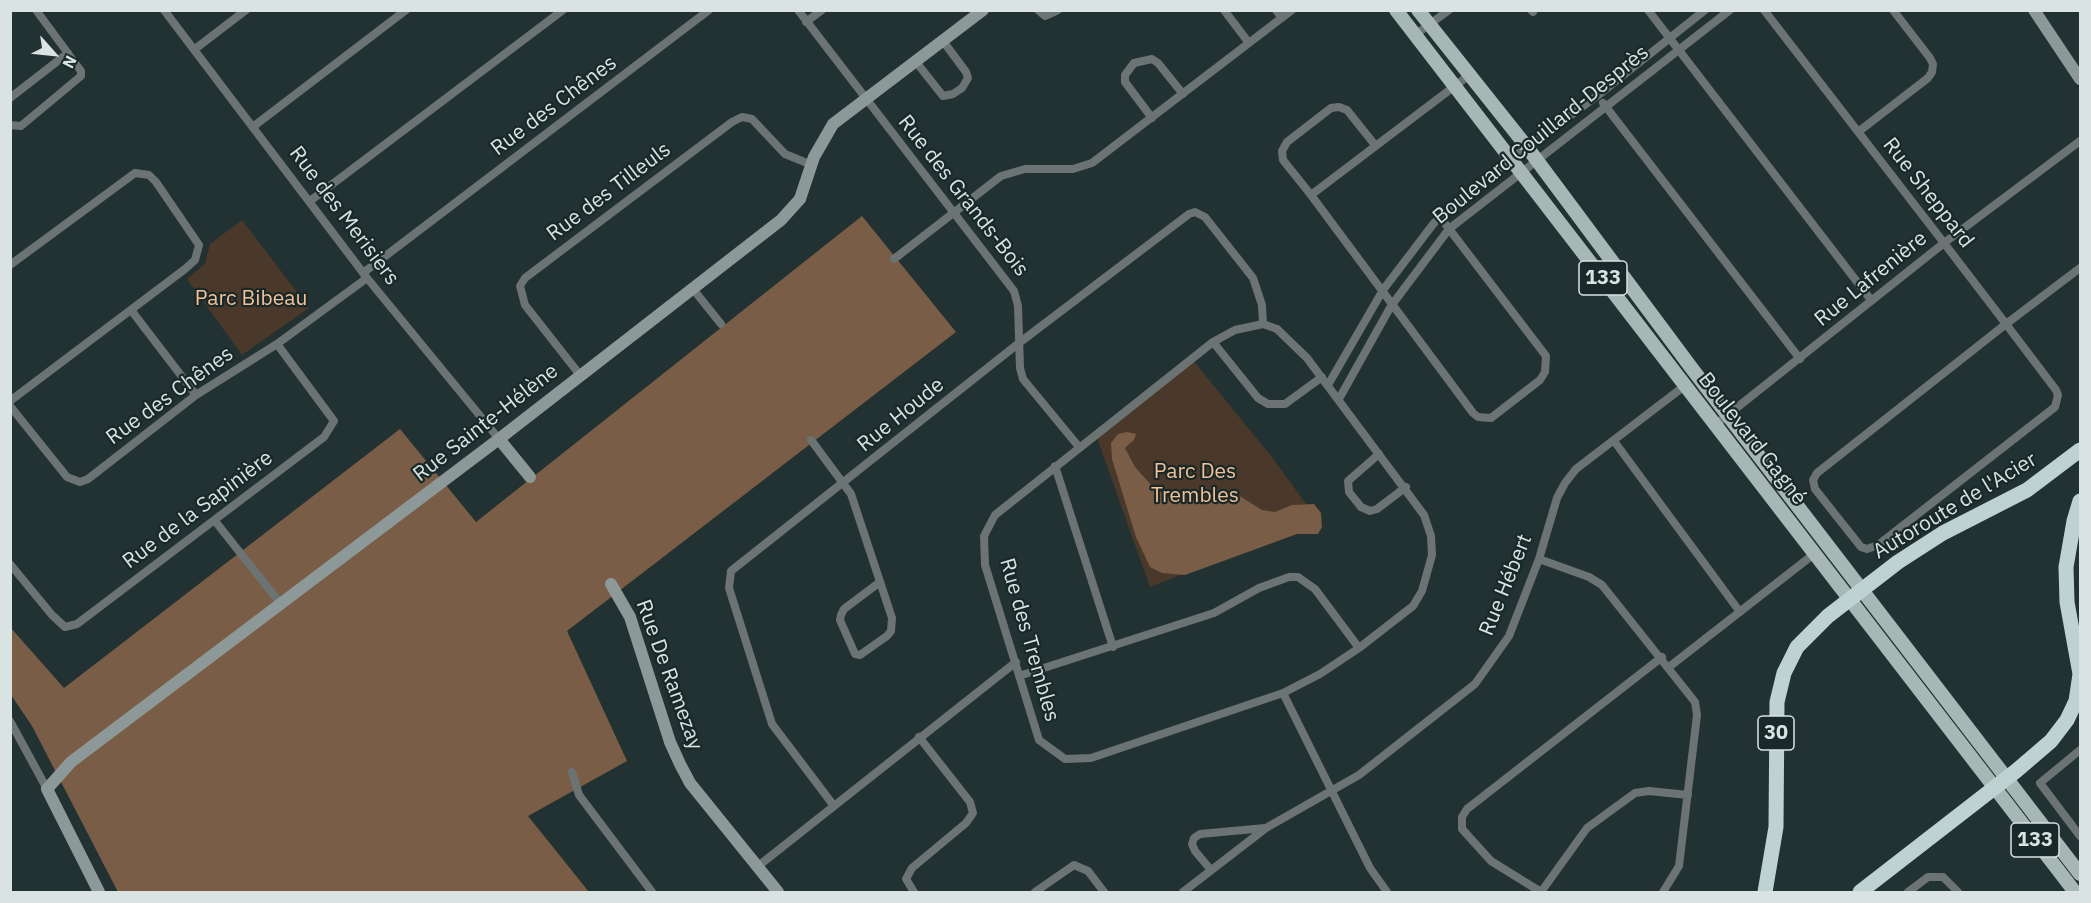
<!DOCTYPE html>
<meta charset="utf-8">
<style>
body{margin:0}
#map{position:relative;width:2091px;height:903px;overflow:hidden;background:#223232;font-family:"IBM Plex Sans",sans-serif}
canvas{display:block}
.frame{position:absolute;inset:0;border:12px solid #d9e3e2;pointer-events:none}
.north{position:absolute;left:24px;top:24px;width:60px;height:60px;-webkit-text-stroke:4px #192828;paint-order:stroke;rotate:117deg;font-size:16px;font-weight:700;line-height:24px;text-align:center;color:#d9e3e2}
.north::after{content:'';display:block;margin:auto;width:21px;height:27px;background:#d9e3e2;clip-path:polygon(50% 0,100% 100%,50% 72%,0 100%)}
</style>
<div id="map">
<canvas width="2091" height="903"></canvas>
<div class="frame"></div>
<div class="north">N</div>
</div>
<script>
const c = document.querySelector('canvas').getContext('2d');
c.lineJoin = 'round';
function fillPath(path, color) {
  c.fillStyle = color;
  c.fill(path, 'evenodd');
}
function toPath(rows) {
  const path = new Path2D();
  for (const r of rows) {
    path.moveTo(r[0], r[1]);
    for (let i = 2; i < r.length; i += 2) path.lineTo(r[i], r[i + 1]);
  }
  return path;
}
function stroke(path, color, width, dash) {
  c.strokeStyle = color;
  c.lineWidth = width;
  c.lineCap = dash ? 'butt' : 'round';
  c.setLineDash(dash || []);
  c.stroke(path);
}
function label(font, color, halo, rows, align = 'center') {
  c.font = font + ' "IBM Plex Sans",sans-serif';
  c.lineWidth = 4.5;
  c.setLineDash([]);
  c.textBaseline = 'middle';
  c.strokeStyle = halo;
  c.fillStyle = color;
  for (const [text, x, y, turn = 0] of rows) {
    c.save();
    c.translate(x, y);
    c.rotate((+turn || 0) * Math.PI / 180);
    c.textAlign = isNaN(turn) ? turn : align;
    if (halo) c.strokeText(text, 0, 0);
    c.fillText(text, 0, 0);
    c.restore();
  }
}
fillPath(toPath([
 [242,220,309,308,242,355,187,279,205,264,210,244],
 [1192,359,1275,461,1318,521,1150,587,1096,435]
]), '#4a392a');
fillPath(toPath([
 [862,216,956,332,567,631,627,761,528,816,589,892,118,892,32,726,11,695,10,627,64,688,400,429,476,522],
 [1127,432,1136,434,1134,440,1125,448,1135,467,1153,487,1168,497,1209,501,1238,495,1262,510,1275,512,1292,505,1314,504,1321,513,1322,527,1318,534,1297,534,1185,575,1162,573,1150,567,1136,537,1112,459,1111,443,1118,434]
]), '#7a5d46');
stroke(toPath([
 [164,10,367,278,499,439],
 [798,10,1014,291,1018,306,1020,368,1023,379,1079,447],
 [1038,10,1045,16,1058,10],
 [1224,10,1249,43],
 [1276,10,1282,18],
 [1531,10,1533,12],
 [1648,10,1871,300],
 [1764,10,1944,243,2006,324,2056,390,2058,395,2055,407,1878,545,1867,549,1861,547,1815,489,1813,480,1817,473,2006,324,2080,268],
 [806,22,822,10],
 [1415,35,1449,10],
 [195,49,246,10],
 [916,62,943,96,953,94,962,88,968,78,966,72,943,41],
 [10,98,68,53],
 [1603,103,1800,359],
 [1152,118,1125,82,1125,75,1134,63,1152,59,1158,63,1183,94],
 [10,125,21,126,81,76,81,71,36,10],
 [254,126,406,10],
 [1858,132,1928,78,1932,72,1933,64,1930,58,1893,10],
 [1311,195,1283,160,1282,151,1287,142,1331,108,1339,107,1347,110,1375,145],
 [310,201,563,10],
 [1440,217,1546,356,1545,372,1540,380,1491,418,1478,417,1473,413,1311,195,1468,76],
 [894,259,1001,176,1025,169,1073,169,1092,163,1292,10],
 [10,265,135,173,149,175,156,182,199,245,195,260,185,269,10,401],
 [363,273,709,10],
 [693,289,721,324],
 [131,310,196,395],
 [1263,324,1277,329,1307,358,1424,515,1431,536,1432,555,1422,591,1413,606,1359,648,1320,674,1283,693,1091,758,1065,759,1039,740,985,565,984,536,995,515,1213,342,1235,330,1263,324],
 [1213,342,1258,398,1268,404,1285,404,1322,377],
 [580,375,525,305,520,286,525,278,732,122,742,117,752,119,785,154,812,165],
 [1328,385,1383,290,1434,223,1511,159,1597,96,1705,10],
 [1339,399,1391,306,1449,229,1730,10],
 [10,406,67,477,80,482,88,479,196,395,277,344,367,278],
 [1715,425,1944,243,2080,141],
 [811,440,851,494,892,618,891,631,887,636,860,655,855,654,840,620,841,615,844,609,880,582],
 [1614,441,1740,612],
 [1379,454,1348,481,1349,492,1361,507,1370,511,1377,509,1406,487],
 [1055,466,1113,647],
 [215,521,280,603],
 [1539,559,1589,577,1602,585,1695,702,1697,715,1679,866,1663,892],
 [10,564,52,615,65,627,77,624,324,437,334,421,277,344],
 [1669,667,1814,554],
 [1019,676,1214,613,1259,588,1289,577,1298,577,1315,589,1359,648],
 [1283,693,1370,868,1387,892],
 [10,721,47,789],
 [2080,750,2040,783,2080,836],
 [572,772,579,795,652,892],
 [834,806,772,724,729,588,731,571,1019,343,1189,214,1195,212,1205,217,1253,278,1262,305,1263,324],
 [757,867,1016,662],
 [1211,870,1195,851,1192,844,1194,838,1200,834,1265,828],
 [914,892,906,879,912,868,966,823,973,813,970,802,919,737],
 [1035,892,1074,865,1088,871,1104,892],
 [1183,892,1266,828,1359,775,1475,684,1509,636,1539,559,1557,498,1565,483,1576,469,1687,384],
 [1541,892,1491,861,1462,829,1462,817,1467,809,1662,657],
 [1541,892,1587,828,1635,793,1649,791,1688,795],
 [1908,892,1928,877,1943,877,1958,892]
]), '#6b7373', 8);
stroke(toPath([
 [2034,10,2080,79],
 [499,439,530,477],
 [611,584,630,617,670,742,680,764,690,783,778,892],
 [99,892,47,789,71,762,499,439,781,220,800,199,814,157,833,124,983,10]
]), '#8d9999', 12);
stroke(toPath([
 [1396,10,2075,892],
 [1418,10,1527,147,1693,370,2080,874]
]), '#a7b7b6', 14);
stroke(toPath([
 [1765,892,1776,827,1777,702,1784,673,1797,647,1828,616,1898,562,1943,533,2027,490,2080,450],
 [1860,892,2016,771,2051,741,2067,720,2076,701,2080,674,2067,602,2066,567,2074,521,2080,501]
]), '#bed2d1', 15);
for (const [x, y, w] of [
 [1603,278,48],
 [1776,733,36],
 [2035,840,48]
]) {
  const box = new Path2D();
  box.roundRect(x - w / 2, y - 17, w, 34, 4.5);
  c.fillStyle = '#192828';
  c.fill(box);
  stroke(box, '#d9e3e2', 1.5);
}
label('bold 20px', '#d9e3e2', null, [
 ["133",1603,278],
 ["30",1776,733],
 ["133",2035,840]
]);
label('21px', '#d9e3e2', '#192828', [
 ["Rue des Chênes",554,106,-37],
 ["Boulevard Couillard-Desprès",1541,135,-39],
 ["Rue des Tilleuls",609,192,-37],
 ["Rue Sheppard",1928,193,52],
 ["Rue des Grands-Bois",963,196,52],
 ["Rue des Merisiers",344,216,53],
 ["Rue Lafrenière",1871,279,-39],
 ["Rue des Chênes",170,396,-36],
 ["Rue Houde",901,415,-39],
 ["Rue Sainte-Hélène",486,423,-38],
 ["Boulevard Gagné",1752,439,52],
 ["Autoroute de l'Acier",1955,506,-31],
 ["Rue de la Sapinière",198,510,-37],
 ["Rue Hébert",1506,585,-68],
 ["Rue des Trembles",1029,640,74],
 ["Rue De Ramezay",669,675,70]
]);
label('21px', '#f4c197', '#192828', [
 ["Parc Bibeau",251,299],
 ["Parc Des",1195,472],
 ["Trembles",1195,496]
]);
</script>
